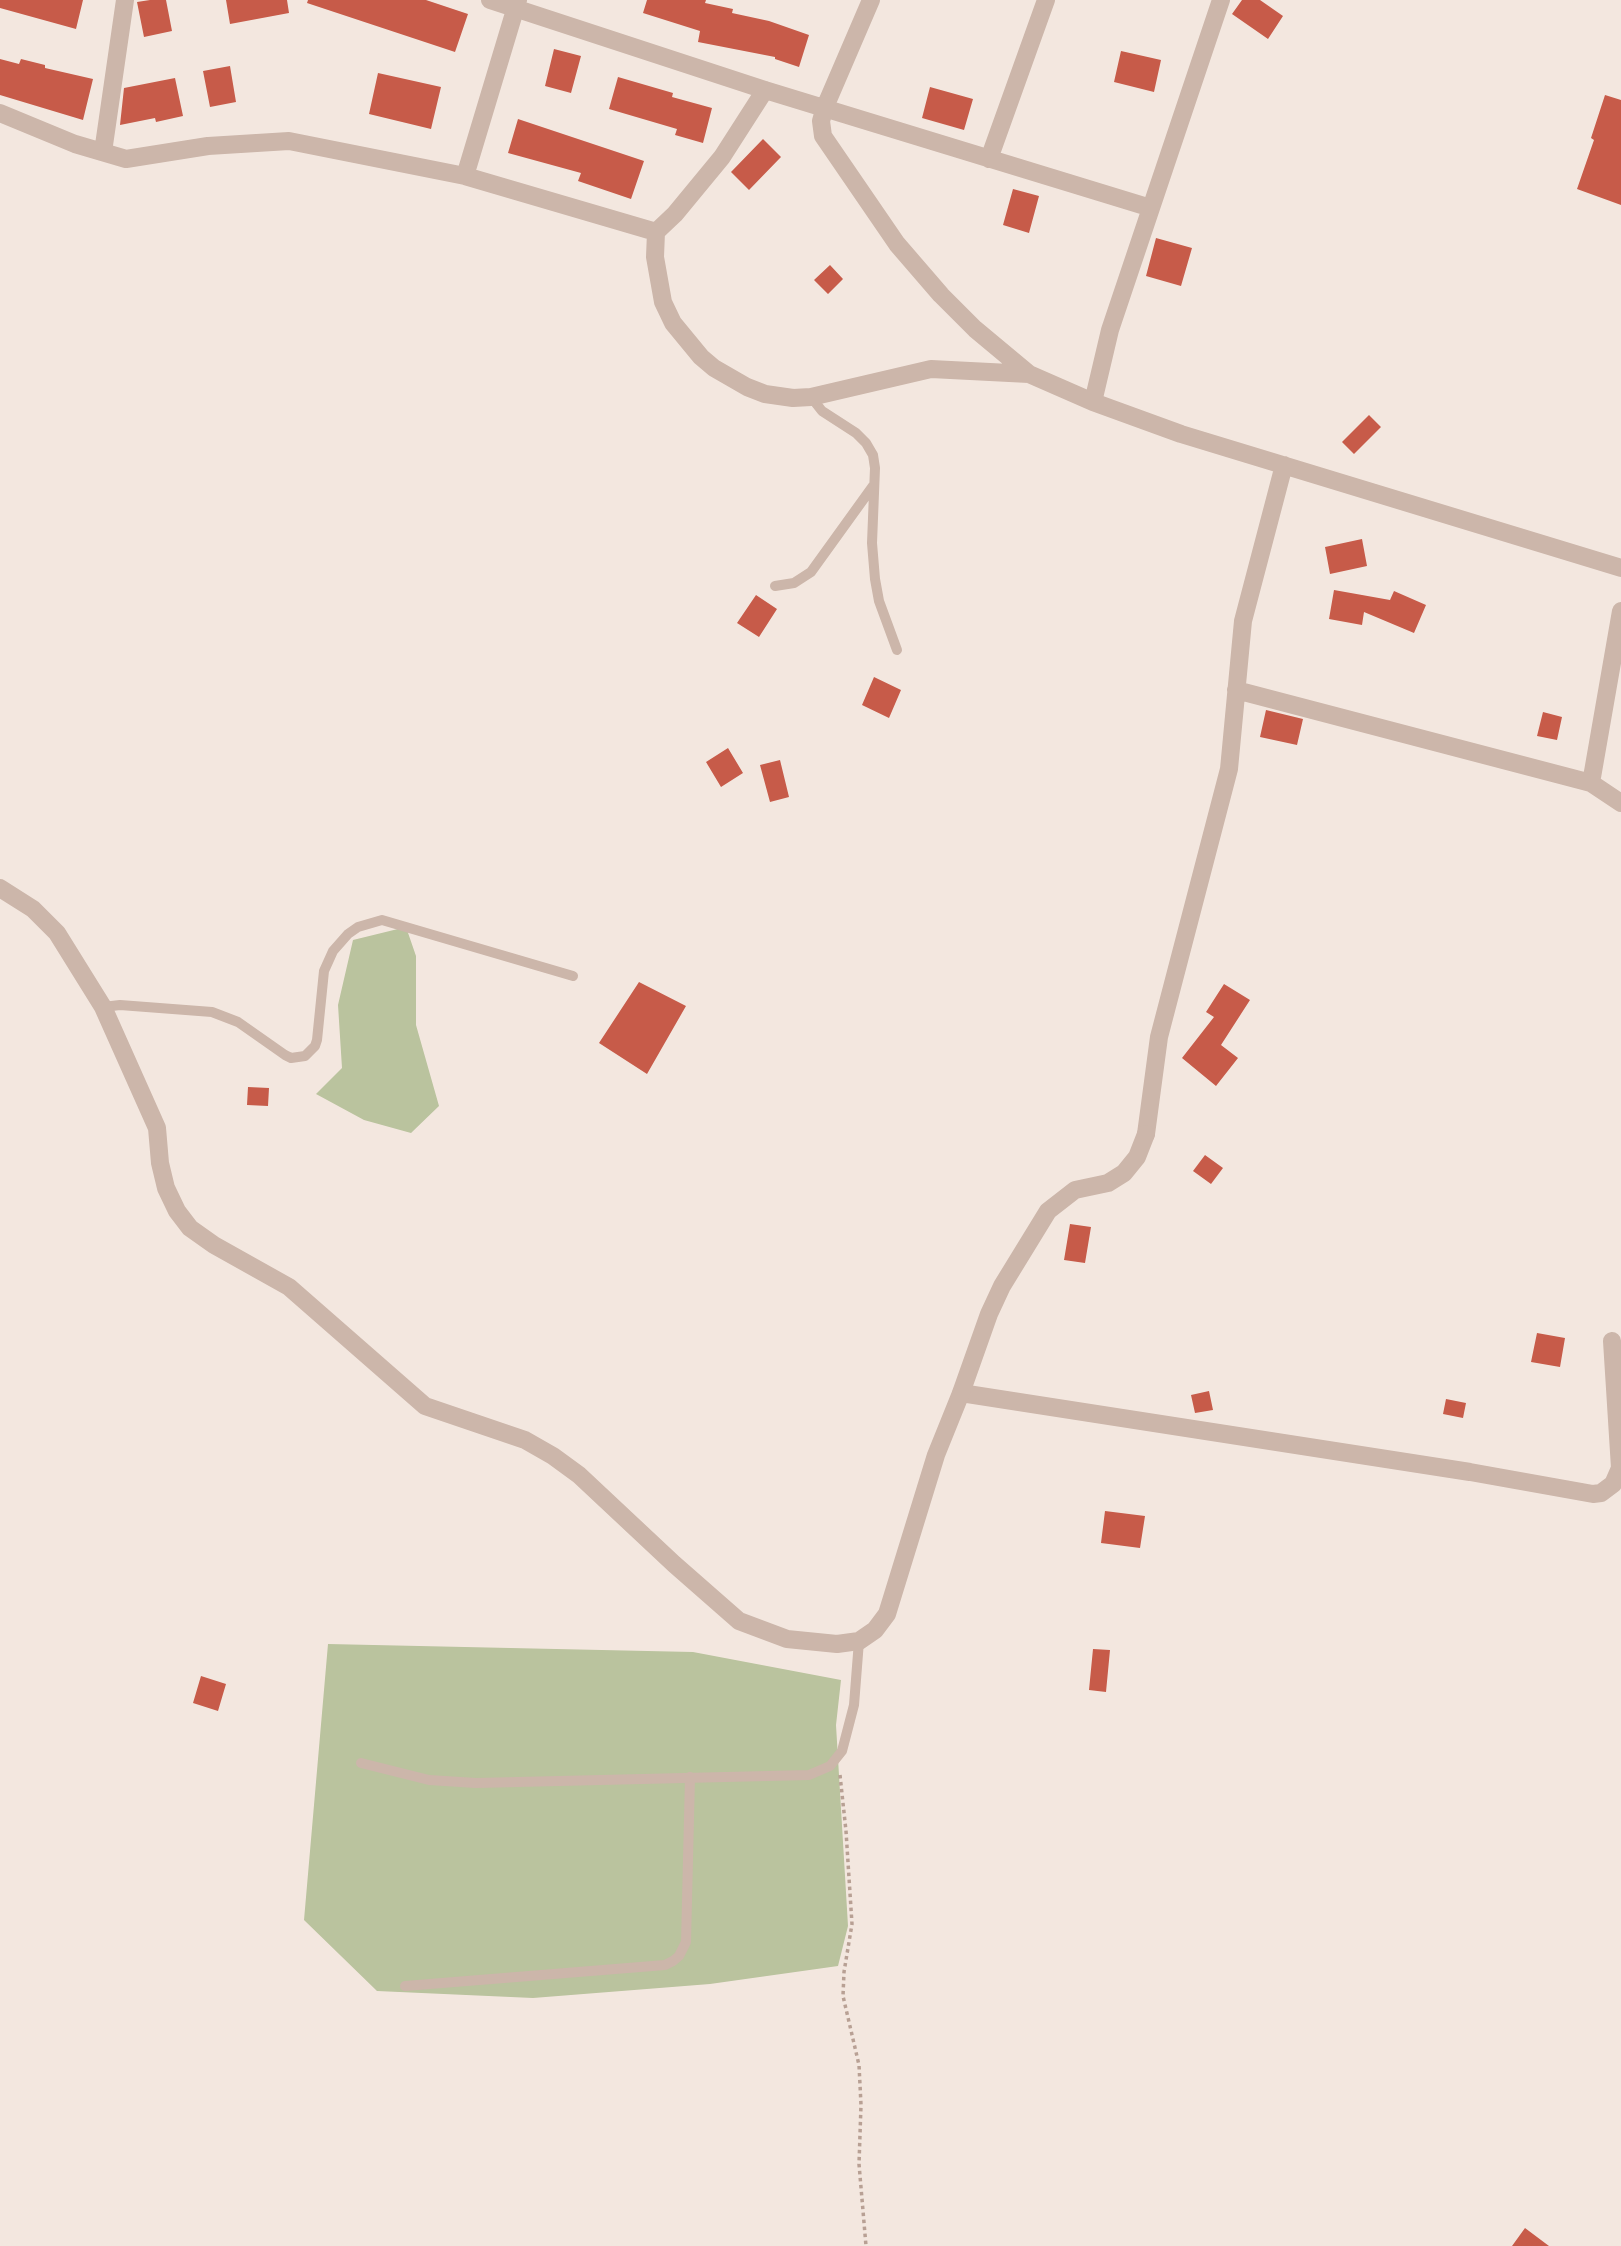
<!DOCTYPE html>
<style>
body{margin:0}
canvas{display:block;background:#f3e7df}
</style>
<canvas width="1621" height="2246"></canvas>
<script>
const c = document.querySelector('canvas').getContext('2d');
c.lineJoin = 'round';
function fillPath(path, color) {
  c.fillStyle = color;
  c.fill(path, 'evenodd');
}
function toPath(rows) {
  const path = new Path2D();
  for (const r of rows) {
    path.moveTo(r[0], r[1]);
    for (let i = 2; i < r.length; i += 2) path.lineTo(r[i], r[i + 1]);
  }
  return path;
}
function stroke(path, color, width, dash) {
  c.strokeStyle = color;
  c.lineWidth = width;
  c.lineCap = dash ? 'butt' : 'round';
  c.setLineDash(dash || []);
  c.stroke(path);
}
fillPath(toPath([
 [406,927,416,956,416,1025,439,1106,411,1133,364,1120,316,1094,342,1068,338,1005,353,940],
 [328,1644,693,1652,841,1680,836,1725,848,1926,838,1966,710,1984,533,1998,377,1991,304,1920]
]), '#bac39e');
fillPath(toPath([
 [0,0,83,0,76,29,0,8],
 [150,0,166,0,172,31,144,37,137,2],
 [226,0,287,0,289,13,230,24],
 [308,0,426,0,468,14,455,52,307,3],
 [647,0,706,0,705,3,733,9,732,13,769,21,809,35,799,67,775,59,775,57,698,42,700,31,643,13],
 [1242,0,1260,0,1283,16,1268,39,1232,14],
 [554,49,581,56,571,93,545,86],
 [1121,51,1161,60,1154,92,1114,82],
 [0,59,19,64,21,59,45,65,45,68,93,79,83,120,0,95],
 [230,66,236,102,210,107,203,71],
 [378,73,441,87,431,129,369,114],
 [618,77,673,93,672,97,712,108,703,143,675,135,677,129,609,109],
 [175,78,183,116,156,122,155,118,120,125,124,88],
 [930,87,973,99,964,130,922,118],
 [1605,95,1621,100,1621,205,1577,189,1594,140,1591,138],
 [518,119,644,161,631,199,578,181,581,173,508,153],
 [763,139,781,157,749,190,731,172],
 [1013,189,1039,196,1029,233,1003,225],
 [1156,238,1192,248,1181,286,1146,276],
 [830,265,843,279,828,294,814,280],
 [1369,415,1381,427,1354,454,1342,442],
 [1362,539,1367,566,1330,574,1325,547],
 [1334,590,1390,600,1394,591,1426,605,1414,633,1364,612,1362,625,1329,619],
 [756,595,777,609,759,637,737,623],
 [874,677,901,690,889,718,862,705],
 [1266,710,1303,719,1297,745,1260,737],
 [1543,712,1562,717,1557,740,1537,736],
 [728,748,743,773,721,787,706,762],
 [780,760,789,797,770,802,760,765],
 [639,982,686,1006,647,1074,599,1043],
 [1224,984,1250,1000,1221,1045,1238,1058,1216,1086,1182,1058,1214,1017,1206,1012],
 [248,1087,269,1088,268,1106,247,1105],
 [1205,1155,1223,1168,1211,1184,1193,1171],
 [1070,1224,1091,1227,1085,1263,1064,1260],
 [1537,1333,1565,1338,1560,1367,1531,1362],
 [1209,1391,1213,1410,1195,1413,1191,1395],
 [1446,1399,1466,1403,1463,1418,1443,1414],
 [1105,1511,1145,1516,1140,1548,1101,1543],
 [1093,1649,1110,1650,1106,1692,1089,1690],
 [201,1676,226,1684,218,1711,193,1703],
 [1525,2228,1549,2246,1512,2246]
]), '#c75b49');
stroke(toPath([
 [840,1775,846,1831,852,1924,844,1972,843,1996,859,2065,861,2105,859,2164,866,2246]
]), '#b8a094', 3.5, [3.5, 3.5]);
stroke(toPath([
 [811,397,822,411,856,433,866,443,873,455,875,468,872,543,875,579,879,601,897,650],
 [775,586,794,583,811,572,873,486],
 [103,1007,120,1005,212,1012,238,1022,285,1055,291,1058,305,1056,315,1046,317,1040,324,971,333,951,348,934,358,927,382,920,573,976],
 [361,1763,429,1780,476,1783,809,1775,830,1766,842,1751,854,1705,859,1641],
 [405,1986,665,1965,673,1961,679,1956,686,1942,690,1777]
]), '#ccb6aa', 10);
stroke(toPath([
 [490,0,765,90,1151,208],
 [871,0,825,107,821,121,823,136,897,244,941,295,975,329,1029,374,1093,402,1181,434,1621,568],
 [0,113,75,144,126,159,208,146,289,141,465,176,656,232,675,214,722,157,765,90],
 [103,152,125,0],
 [989,159,1046,0],
 [465,176,518,0],
 [656,232,655,257,663,302,673,323,701,357,714,368,747,387,765,394,793,398,811,397,931,369,1029,374],
 [1093,402,1110,330,1221,0],
 [1621,611,1591,783,1621,803],
 [1236,690,1591,783],
 [1146,1134,1159,1037,1229,769,1243,621,1284,465],
 [961,1393,1470,1472,1593,1494,1601,1493,1613,1484,1620,1468,1612,1341]
]), '#ccb6aa', 18);
stroke(toPath([
 [0,888,33,909,57,933,103,1007,157,1128,160,1163,166,1188,177,1211,190,1228,214,1245,289,1287,425,1406,525,1440,553,1456,579,1475,674,1564,739,1621,787,1639,837,1644,859,1641,875,1630,887,1614,936,1455,961,1393,989,1314,1002,1286,1048,1211,1075,1190,1108,1183,1124,1173,1137,1157,1146,1134]
]), '#ccb6aa', 18);
</script>
